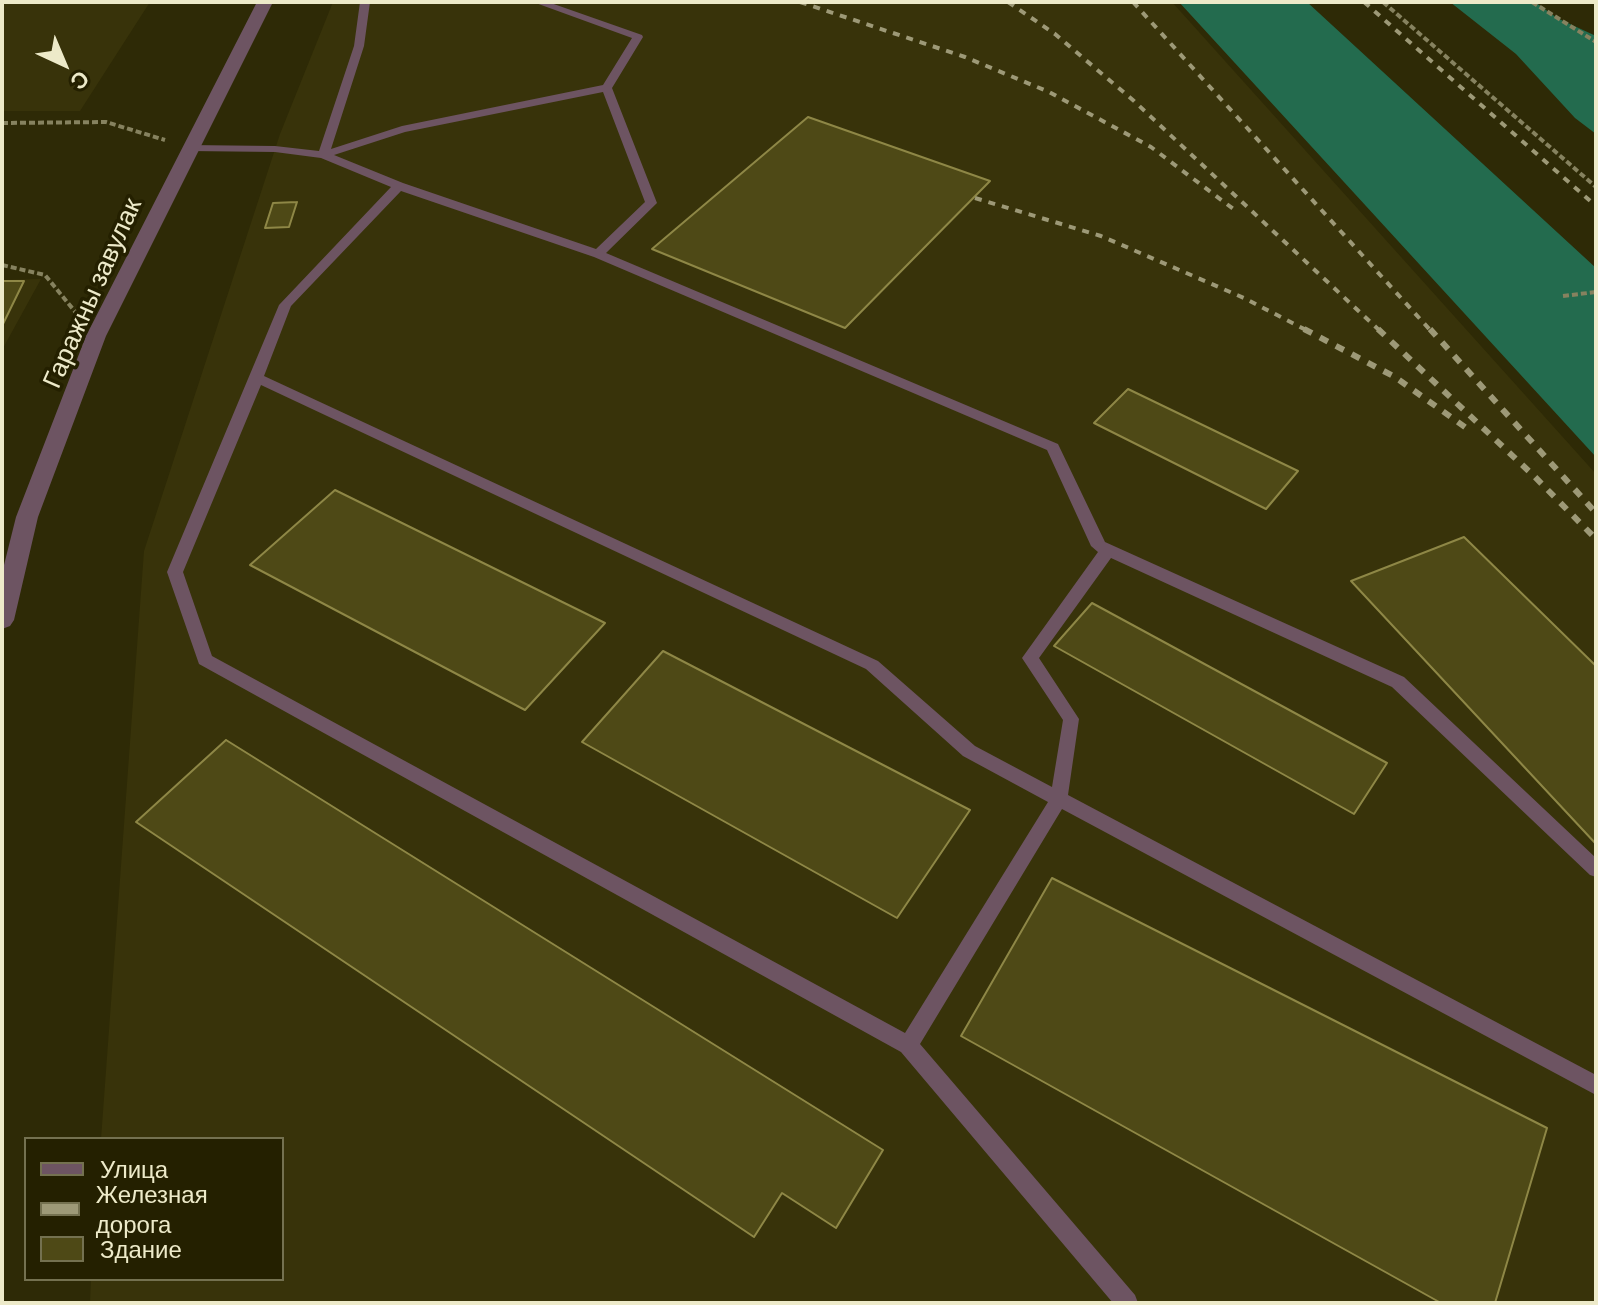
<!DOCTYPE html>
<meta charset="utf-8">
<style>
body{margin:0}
#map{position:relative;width:1598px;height:1305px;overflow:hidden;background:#2e2a06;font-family:Barlow,sans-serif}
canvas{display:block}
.frame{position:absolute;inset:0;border:4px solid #edeac9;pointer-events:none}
.legend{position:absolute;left:24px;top:1137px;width:260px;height:144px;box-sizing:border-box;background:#242000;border:2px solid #747150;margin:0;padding:10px 14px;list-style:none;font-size:24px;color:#edeac9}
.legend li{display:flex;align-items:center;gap:16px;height:40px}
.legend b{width:40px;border:2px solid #747150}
.north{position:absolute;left:24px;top:24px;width:80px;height:80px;-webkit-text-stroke:6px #242000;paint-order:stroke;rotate:136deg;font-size:22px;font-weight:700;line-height:32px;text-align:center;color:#edeac9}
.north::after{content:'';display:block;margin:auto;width:28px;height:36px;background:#edeac9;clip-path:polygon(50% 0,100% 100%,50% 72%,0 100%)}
</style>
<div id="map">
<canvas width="1598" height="1305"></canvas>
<div class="frame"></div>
<ul class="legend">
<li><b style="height:10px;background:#6d5462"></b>Улица</li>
<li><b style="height:10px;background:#9d9977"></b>Железная дорога</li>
<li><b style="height:22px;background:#4e4916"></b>Здание</li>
</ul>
<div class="north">С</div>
</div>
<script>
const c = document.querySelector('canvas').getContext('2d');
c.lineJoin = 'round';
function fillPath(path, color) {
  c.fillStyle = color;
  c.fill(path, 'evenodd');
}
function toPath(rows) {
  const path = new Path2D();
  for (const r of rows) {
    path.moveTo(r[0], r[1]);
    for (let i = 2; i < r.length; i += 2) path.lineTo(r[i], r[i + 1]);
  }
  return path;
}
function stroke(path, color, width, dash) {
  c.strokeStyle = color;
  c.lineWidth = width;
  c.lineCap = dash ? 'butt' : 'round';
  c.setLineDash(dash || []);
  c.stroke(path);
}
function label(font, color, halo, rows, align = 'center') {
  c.font = font + ' Barlow,sans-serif';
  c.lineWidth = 7;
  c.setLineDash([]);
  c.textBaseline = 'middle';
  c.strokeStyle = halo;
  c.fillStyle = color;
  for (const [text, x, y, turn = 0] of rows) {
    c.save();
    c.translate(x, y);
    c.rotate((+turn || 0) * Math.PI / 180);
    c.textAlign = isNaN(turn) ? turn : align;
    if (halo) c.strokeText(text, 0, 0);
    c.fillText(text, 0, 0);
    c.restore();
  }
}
fillPath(toPath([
 [2,2,150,2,80,111,2,111],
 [333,2,1172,2,1596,474,1596,1303,90,1303,91,1279,282,1279,282,1139,101,1139,144,551,280,134],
 [41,279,2,350,2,280]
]), '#38330a');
fillPath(toPath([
 [1179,2,1307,2,1596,268,1596,457],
 [1450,2,1535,2,1557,18,1596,36,1596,134,1575,118,1516,54]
]), '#236b4e');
const building = toPath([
 [808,117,990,181,845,328,652,249,808,117],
 [297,202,289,227,265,228,273,203,297,202],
 [2,281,24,281,2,326,2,281],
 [1128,389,1298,471,1266,509,1094,423,1128,389],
 [335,490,605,623,525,710,250,565,335,490],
 [1464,537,1596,666,1596,844,1351,581,1464,537],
 [1092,603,1387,763,1354,814,1054,646,1092,603],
 [663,651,970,810,897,918,582,742,663,651],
 [226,740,883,1150,836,1228,782,1193,754,1237,136,822,226,740],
 [1052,878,1547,1128,1495,1303,1441,1303,961,1036,1052,878]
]);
fillPath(building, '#4e4916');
stroke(building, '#8e8746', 2);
stroke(toPath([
 [1383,2,1596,187],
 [1532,2,1596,42],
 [2,123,106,122,165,140],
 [2,265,45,275,77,314],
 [1563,296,1596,292]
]), '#86825f', 4, [6, 3]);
fillPath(toPath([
 [360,2,370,2,364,46,331,149,402,126,603,85,632,38,533,2,548,2,642,35,643,37,612,88,657,203,606,253,1058,444,1105,542,1404,677,1596,858,1596,877,1590,875,1392,687,1111,558,1039,658,1079,719,1068,795,1596,1075,1596,1095,1062,809,920,1044,1135,1295,1138,1303,1113,1303,901,1052,199,664,167,572,279,305,391,187,321,158,275,152,189,151,183,148,189,145,275,146,319,151,354,46,360,2],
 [603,92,645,202,596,249,403,183,334,155,405,132,603,92],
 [401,191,594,257,1047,450,1091,546,1098,552,1022,658,1063,720,1052,787,975,746,878,661,264,376,291,306,401,191],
 [261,385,866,669,963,756,1048,802,905,1033,212,656,183,572,261,385]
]), '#6d5462');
fillPath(toPath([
 [257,2,273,2,106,336,38,517,14,620,10,626,2,629,2,573,16,517,86,336,257,2]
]), '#6d5462');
stroke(toPath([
 [800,2,965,57,1049,92,1151,147,1236,211],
 [1008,2,1055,34,1134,101,1380,331],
 [1133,2,1431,331],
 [1364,2,1596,206],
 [975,198,1101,236,1244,298,1308,331]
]), '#9d9977', 4, [7, 7]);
stroke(toPath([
 [1304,329,1395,377,1469,430],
 [1378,329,1534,476,1596,539],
 [1430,329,1596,513]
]), '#9d9977', 6, [9, 9]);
label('26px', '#edeac9', '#242000', [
 ["Гаражны завулак",92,293,-66]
]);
</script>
